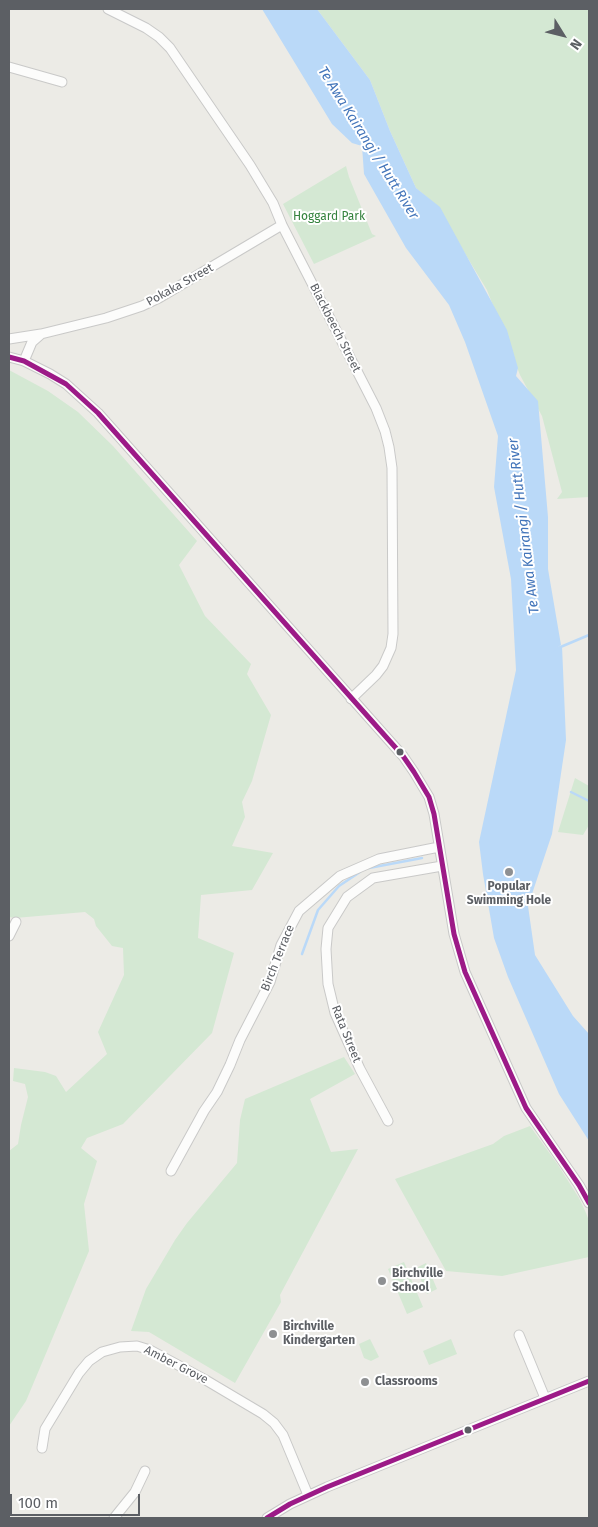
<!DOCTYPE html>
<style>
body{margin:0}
#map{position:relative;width:598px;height:1527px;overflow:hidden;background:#ecebe6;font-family:"Fira Sans",sans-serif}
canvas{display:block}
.frame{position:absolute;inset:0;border:10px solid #5c5f64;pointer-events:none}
.north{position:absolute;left:538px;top:10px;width:50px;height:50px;-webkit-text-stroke:4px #fff;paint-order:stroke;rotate:126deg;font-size:14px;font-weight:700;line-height:20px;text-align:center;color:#5c5f64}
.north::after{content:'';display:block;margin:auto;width:18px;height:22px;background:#5c5f64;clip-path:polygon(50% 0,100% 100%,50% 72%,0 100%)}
.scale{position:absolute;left:10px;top:1494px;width:130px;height:22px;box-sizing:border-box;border:2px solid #5c5f64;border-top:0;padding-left:6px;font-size:15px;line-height:18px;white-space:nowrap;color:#5c5f64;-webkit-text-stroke:4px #fff;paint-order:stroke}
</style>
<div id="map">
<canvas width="598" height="1527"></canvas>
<div class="frame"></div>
<div class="north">N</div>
<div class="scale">100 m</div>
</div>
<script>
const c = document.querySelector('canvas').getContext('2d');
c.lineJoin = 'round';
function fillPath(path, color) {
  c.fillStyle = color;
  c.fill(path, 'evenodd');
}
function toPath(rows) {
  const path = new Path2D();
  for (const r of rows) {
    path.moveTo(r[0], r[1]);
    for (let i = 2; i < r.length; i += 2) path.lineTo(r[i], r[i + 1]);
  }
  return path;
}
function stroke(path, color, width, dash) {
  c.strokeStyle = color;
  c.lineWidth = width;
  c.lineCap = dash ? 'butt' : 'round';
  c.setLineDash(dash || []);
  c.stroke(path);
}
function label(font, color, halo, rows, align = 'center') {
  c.font = font + ' "Fira Sans",sans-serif';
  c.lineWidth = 4;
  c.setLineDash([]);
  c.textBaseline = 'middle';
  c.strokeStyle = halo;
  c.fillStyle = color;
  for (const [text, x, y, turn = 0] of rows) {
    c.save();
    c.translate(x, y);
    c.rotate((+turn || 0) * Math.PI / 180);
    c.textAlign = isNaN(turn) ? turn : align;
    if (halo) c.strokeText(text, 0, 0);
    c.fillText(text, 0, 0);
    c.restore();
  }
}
fillPath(toPath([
 [317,9,589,9,589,497,557,499,562,492,542,416,520,375,487,290,435,204,416,188,390,131,370,80],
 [346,166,349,177,372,234,376,236,314,264,283,204],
 [9,370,48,391,78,412,113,446,197,541,179,565,205,616,251,664,247,674,271,715,252,781,242,802,245,817,232,846,273,853,252,890,201,895,198,938,234,953,212,1033,123,1124,87,1138,81,1148,97,1161,84,1204,89,1251,26,1401,9,1426,9,1151,18,1144,21,1125,28,1097,25,1084,13,1081,14,1068,45,1072,56,1076,66,1092,107,1054,98,1032,124,975,123,948,112,946,96,926,94,919,85,912,15,918,9,917],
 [575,778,589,786,589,825,583,835,558,832],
 [344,1057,355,1074,310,1099,331,1152,358,1149,280,1295,281,1302,235,1383,149,1332,131,1331,146,1289,175,1240,187,1223,237,1163,240,1120,245,1099],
 [530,1126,558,1165,579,1198,586,1213,589,1221,589,1257,502,1276,446,1271,395,1179,493,1144,504,1136],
 [404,1262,423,1307,407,1314,388,1269],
 [426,1263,437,1289,427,1294,416,1268],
 [370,1339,379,1357,371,1361,364,1358,359,1344],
 [451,1339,457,1354,429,1365,423,1351]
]), '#d4e8d3');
fillPath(toPath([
 [262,9,317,9,370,80,390,131,416,188,440,207,507,330,518,368,516,376,538,401,548,517,548,569,561,645,555,649,562,646,566,740,552,834,528,906,535,955,573,1016,589,1034,589,1141,559,1094,508,977,494,938,483,874,479,842,516,670,511,579,494,487,498,436,465,342,449,305,406,248,364,174,362,146,352,143,332,124]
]), '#bad9f8');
stroke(toPath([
 [551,651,589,635],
 [571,792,589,801],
 [369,868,422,858],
 [302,954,318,910,339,886,360,872]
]), '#bad9f8', 2.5);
const minor = toPath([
 [108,9,146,28,159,37,170,48,250,165,273,203,282,225,376,408,385,431,389,447,392,468,393,634,391,648,383,666,376,675,351,699],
 [9,67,62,82],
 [9,339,41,334,106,318,142,306,159,298,282,225],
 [9,357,24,361,50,374,66,384,98,413,403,756,414,772,429,797,434,814,454,934,465,972,526,1108,579,1185,589,1203],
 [24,361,32,342,40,335],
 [9,936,16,922],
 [388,1121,360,1069,335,1013,328,984,326,949,328,928,347,897,373,878,442,866],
 [171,1171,204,1111,217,1092,230,1065,240,1040,270,982,281,945,299,911,340,876,379,859,439,847],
 [519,1335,545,1398],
 [42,1448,45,1429,79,1373,89,1361,102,1352,120,1347,137,1346,150,1350,204,1379,263,1414,274,1423,283,1435,308,1495],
 [114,1518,135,1492,145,1471],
 [267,1518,290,1504,327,1487,589,1381]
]);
stroke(minor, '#c9c9c8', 11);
stroke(minor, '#fcfcfb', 9);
stroke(toPath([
 [9,357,24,361,66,384,98,413,403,756,414,772,429,797,434,814,454,934,465,972,526,1108,579,1185,589,1203],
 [267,1518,290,1504,327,1487,589,1381]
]), '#9c1a87', 5);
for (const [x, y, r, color] of [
 [400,752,4.5,"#5c5f64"],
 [509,872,5,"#8e9092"],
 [382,1281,5,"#8e9092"],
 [273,1334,5,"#8e9092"],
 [365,1382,5,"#8e9092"],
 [468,1430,4.5,"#5c5f64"]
]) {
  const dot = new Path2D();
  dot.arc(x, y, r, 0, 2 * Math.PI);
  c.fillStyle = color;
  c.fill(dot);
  stroke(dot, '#fff', 2);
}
label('12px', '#35833e', '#fff', [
 ["Hoggard Park",329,217]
]);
label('12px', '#5c5f64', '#fff', [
 ["Pokaka Street",180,285,-29],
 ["Blackbeech Street",335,328,63],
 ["Birch Terrace",278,958,-68],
 ["Rata Street",346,1034,68],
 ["Amber Grove",176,1365,27]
]);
label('bold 12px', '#5c5f64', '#fff', [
 ["Popular",509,887,"center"],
 ["Swimming Hole",509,901,"center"],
 ["Birchville",392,1274],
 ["School",392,1288],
 ["Birchville",283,1327],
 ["Kindergarten",283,1341],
 ["Classrooms",375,1382]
], 'left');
label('italic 14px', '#4375ba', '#fff', [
 ["Te Awa Kairangi / Hutt River",368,143,58],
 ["Te Awa Kairangi / Hutt River",524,526,-97]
]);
</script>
